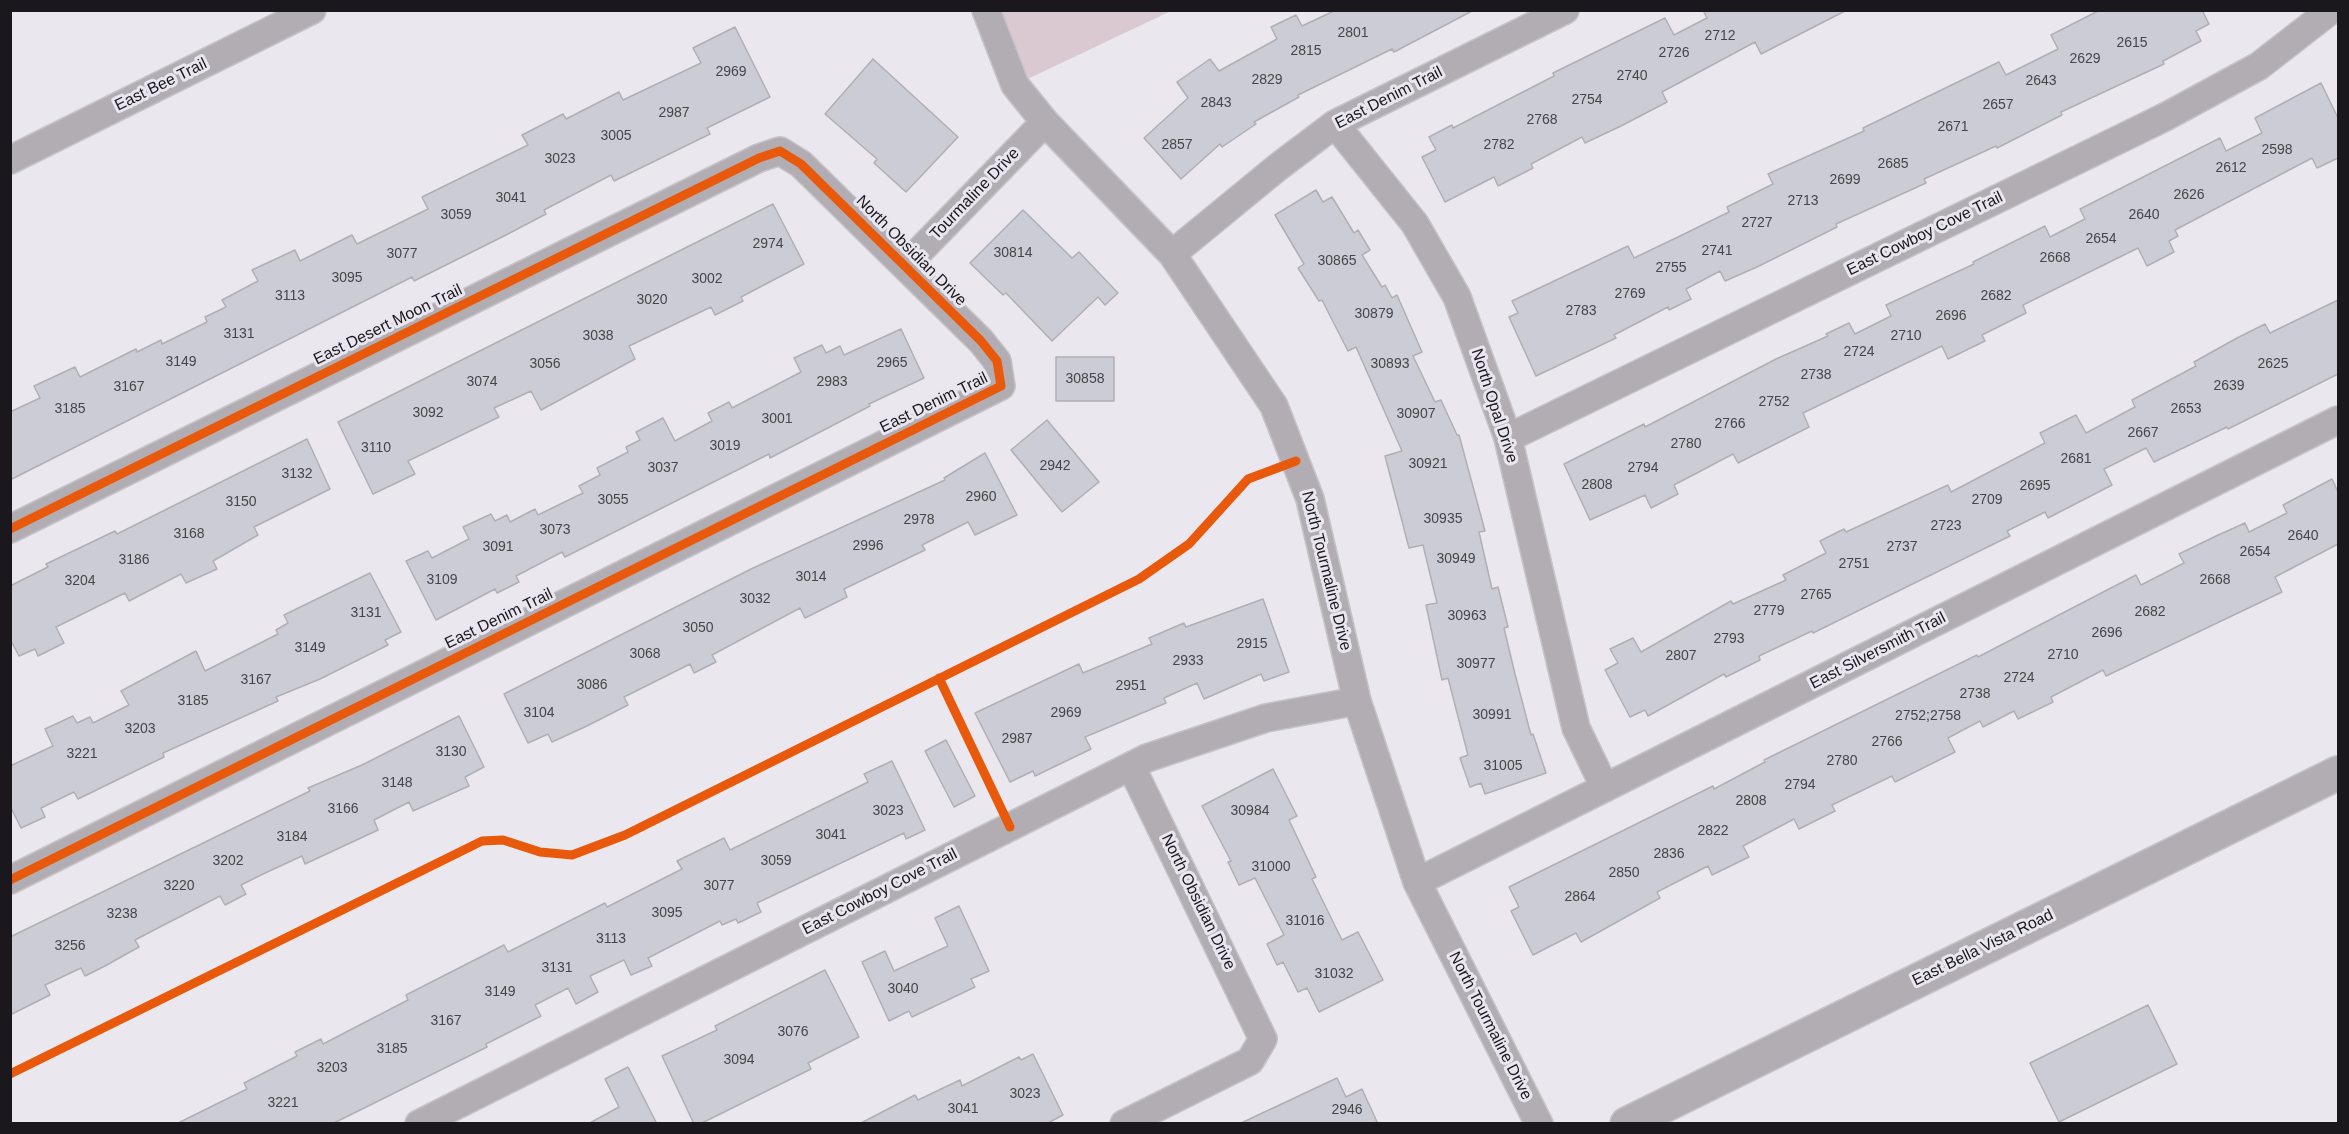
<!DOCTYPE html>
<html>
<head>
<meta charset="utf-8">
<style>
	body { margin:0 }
	#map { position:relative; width:2349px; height:1134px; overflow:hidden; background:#eae8ee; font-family:Arial,sans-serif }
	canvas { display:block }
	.frame { position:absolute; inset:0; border:12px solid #1a181c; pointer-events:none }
</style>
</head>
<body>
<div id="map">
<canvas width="2349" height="1134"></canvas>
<div class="frame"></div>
</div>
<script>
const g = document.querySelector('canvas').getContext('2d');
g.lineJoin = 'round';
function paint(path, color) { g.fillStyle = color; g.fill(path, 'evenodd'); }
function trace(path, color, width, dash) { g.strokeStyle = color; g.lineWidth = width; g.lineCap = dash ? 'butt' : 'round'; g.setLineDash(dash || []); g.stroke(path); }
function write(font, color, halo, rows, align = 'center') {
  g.font = font + ' Arial,sans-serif'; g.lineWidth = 6; g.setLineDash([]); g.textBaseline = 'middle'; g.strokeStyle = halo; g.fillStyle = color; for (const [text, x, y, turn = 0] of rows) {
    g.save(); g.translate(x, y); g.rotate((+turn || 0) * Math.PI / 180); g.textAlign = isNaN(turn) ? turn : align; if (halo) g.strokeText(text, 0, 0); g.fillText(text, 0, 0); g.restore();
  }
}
paint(new Path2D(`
	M986,11h185l-156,74z`), '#dac9d0');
const building = new Path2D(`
	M1336,10h138l-80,42 -2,-3 -94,46 1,2 -45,25 2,2 -34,23 -2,-3 -39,35 -37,-41 44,-40 -11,-16 33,-23 9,12 58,-32 -6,-12 25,-12 6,11z
	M1703,10h144l-86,44 -6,-12 -93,50 5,10 -46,24 -36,17 -3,-6 -51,27 2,4 -35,18 -4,-9 -49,25 -23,-45 14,-7 -7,-13 23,-12 1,3 101,-52 -1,-3 112,-55 9,17 33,-17z
	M2100,10h102l7,14 -13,7 5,10 -38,20 1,3 -103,48 1,3 -65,33 -1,-2 -72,33 2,4 -90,41 1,3 -80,40 -32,14 -5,-10 -34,18 5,10 -22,11 -1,-3 -54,28 2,3 -80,38 -27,-59 9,-4 -6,-12 116,-55 6,12 44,-21 51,-25 -2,-5 46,-23 -5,-10 96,-43 -1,-3 136,-66 7,13 52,-26 -7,-14z
	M735,27l35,70 -63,31 3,6 -96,47 -3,-6 -67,35 2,4 -42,22 -90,45 -2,-4 -402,203v-68l30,-14 -6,-12 41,-19 5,10 56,-28 1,3 24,-12 1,4 45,-22 -2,-5 21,-10 -4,-7 36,-19 -6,-11 43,-20 5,11 52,-26 5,9 71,-35 -6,-12 106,-52 -6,-10 41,-21 3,5 53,-27 4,8 78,-37 -8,-15z
	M873,59l85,78 -52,55 -32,-29 3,-4 -52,-45z
	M2321,83l17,35v40l-21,10 -5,-10 -137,72 3,6 -9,5 5,11 -27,14 -9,-18 -115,57 3,8 -44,22 3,6 -37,18 -6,-13 -139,67 6,14 -71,36 -5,-9 -59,31 4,9 -27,14 -6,-13 -55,25 -26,-56 80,-40 1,3 131,-68 52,-23 -2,-2 23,-11 6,11 36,-18 -5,-11 88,-41 -1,-2 72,-36 5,11 35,-18 -5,-10 140,-71 6,13 36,-18 -7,-15z
	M1316,190l7,12 9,-5 22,36 4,-3 12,20 -8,5 20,32 3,-2 7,13 5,-3 25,57 -9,4 22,46 6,-2 16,35h2l26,96 -6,1 13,57 6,-2 10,40 -4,1 11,46 16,61 2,-1 13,39 -61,21 -4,-11 -11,4 -10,-29 8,-3 -20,-77 -6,2 -16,-75 11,-2 -14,-58 -14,3 -24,-92 17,-5 -46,-104 -8,4 -26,-51 -3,1 -21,-33 6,-4 -29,-49z
	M773,204l31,60 -63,33 2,4 -28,14 -4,-8 -82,39 6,13 -94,51 -10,-19 -37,17 5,9 -91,44 7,13 -42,20 -35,-72z
	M1023,210l49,48 7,-6 39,41 -13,12 -7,-8 -46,44 -46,-48 -3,2 -33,-32z
	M2338,300v74l-110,55 -1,-2 -73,35 -8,-14 -42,21 8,16 -64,33 -3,-6 -38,19 3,5 -197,97 -1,-2 -53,25 1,4 -34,17 -2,-3 -76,42 -3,-6 -15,7 -25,-47 13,-7 -8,-14 23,-11 8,14 90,-51 2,3 53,-24 -3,-5 43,-22 -6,-12 24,-12 2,3 102,-47 3,7 94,-49 -5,-10 36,-18 10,18 49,-26 -3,-7 64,-34 -2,-4 43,-24 28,-14 5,9z
	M901,329l23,49 -55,26 1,2 -100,52 -1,-4 -204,103 -3,-5 -46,24 3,6 -22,11 -2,-4 -59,31 -30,-59 22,-10 4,7 37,-19 -6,-12 28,-13 4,7 12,-6 3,7 25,-13 3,6 45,-22 -4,-7 21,-11 -3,-7 31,-16 -2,-5 14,-7 -4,-8 27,-14 12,23 37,-20 -4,-8 21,-11 3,6 69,-36 -7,-14 28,-13 4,8 14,-7 4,9z
	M1056,357h58v44h-58z
	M1047,420l52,62 -37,30 -51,-62z
	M307,439l23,50 -76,38 4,8 -45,26 4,8 -31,14 -5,-9 -52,27 -4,-8 -69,34 8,16 -26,13 -3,-7 -16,7 -9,-17v-53l38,-19 -2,-3 69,-33 2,3z
	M985,453l32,62 -42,20 -7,-13 -46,23 3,5 -81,39 3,8 -42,21 -5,-10 -88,47 4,7 -22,11 -4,-9 -66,33 4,8 -41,21 -35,16 -4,-8 -20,9 -24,-49 247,-125 194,-89 -1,-2z
	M2332,479l6,13v52l-63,33 7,15 -176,84 -3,-6 -52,27 2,5 -35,17 -4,-8 -31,16 -3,-6 -32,17 7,14 -60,30 -3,-6 -60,29 3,6 -36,18 -5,-10 -51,27 6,11 -37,18 -4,-9 -51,26 3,6 -79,44 -5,-9 -43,22 -22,-44 8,-4 -10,-20 204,-101 1,3 51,-27 -1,-2 213,-105 1,2 158,-82 5,10 43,-22 -5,-9 37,-18 29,-13 4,9 38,-19 -4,-8z
	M370,573l31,59 -16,8 3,5 -68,34 -44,18 2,4 -115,52 1,4 -86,42 -4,-7 -33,16 4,9 -24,11 -11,-22v-40l43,-20 -8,-17 28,-13 4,7 13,-6 3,6 36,-18 -8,-14 75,-40 9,20 73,-37 -2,-4 12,-7 -4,-8z
	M1263,599l26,73 -25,9 -3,-7 -57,25 -7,-16 -33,15 2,5 -81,34 6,12 -56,27 -2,-5 -23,11 -35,-69 104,-49 4,9 69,-29 -3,-6 35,-15 2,4z
	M459,716l25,51 -19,10 4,9 -56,25 -4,-9 -35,18 4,10 -73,34 -3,-8 -39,18 -22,11 5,9 -21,11 -5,-9 -64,33 -21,11 4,7 -34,19 -20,10 -4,-8 -36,17 5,10 -40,20v-78l300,-146 -2,-3 54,-23z
	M946,740l29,56 -21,11 -29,-56z
	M892,761l33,69 -19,9 -2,-6 -147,70 4,9 -23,11 -2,-4 -14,6 -2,-4 -72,37 4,8 -21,9 -7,-15 -34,16 8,16 -22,12 -8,-16 -33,17 6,11 -55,28 1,3 -155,77h-156l71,-35 -3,-6 53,-27 -2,-4 26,-13 2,5 85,-44 -2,-5 98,-50 4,7 97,-49 2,4 75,-38 -5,-8 47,-23 6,12 138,-68 -4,-8z
	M1273,769l24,47 -8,4 27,57 -4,2 30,61 16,-8 25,48 -64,32 -12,-24 -9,4 -15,-30 -6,3 -10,-21 17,-9 -29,-57 -16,7 -11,-23 3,-1 -29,-55z
	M959,906l30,65 -18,8 4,8 -63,30 -3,-6 -20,10 -27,-59 23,-11 9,20 54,-25 -13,-28z
	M825,970l34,67 -51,26 3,6 -111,55h-6l-32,-68 55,-26 -2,-4z
	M2148,1005l29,59 -118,58 -29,-59z
	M1033,1054l30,61 -17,9h-187l56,-29 3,5 42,-20 2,6 57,-29 2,3z
	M628,1067l29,57h-69l31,-17 -14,-28z
	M1337,1078l9,19 16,-8 16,35h-139z`);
paint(building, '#ccccd6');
trace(building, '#b0afb3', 1.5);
const minor = new Path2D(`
	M986,10l29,75 30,37 127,132 102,152 36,93 47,202 60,181 122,242
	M1335,124l80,100 42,73 51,141 68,290 29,60
	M10,160l302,-150
	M1172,254l106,-87 57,-43 230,-114
	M905,266l140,-144
	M1508,438l657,-321 94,-51 72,-56
	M10,529l749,-371 21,-7 21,13 180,177 16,20 4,25 -991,494
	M1417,882l921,-462
	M419,1124l728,-366 119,-40 91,-17
	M1124,1124l126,-63 13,-22 -132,-273`);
const tertiary = new Path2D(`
	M1627,1124l711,-351`);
trace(minor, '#c5c3c7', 30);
trace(tertiary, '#c5c3c7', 36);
trace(minor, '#b2adb2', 27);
trace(tertiary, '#b2adb2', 33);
trace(new Path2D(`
	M10,529l749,-371 21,-7 21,13 180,177 16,20 4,25 -991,494
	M939,678l71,149
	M10,1074l472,-233 21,-1 37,12 32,3 53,-20 514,-256 50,-35 59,-65 48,-18`), '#e8590c', 9);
write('14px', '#46454a', null, [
	["2801",1353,33],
	["2712",1720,36],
	["2615",2132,43],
	["2815",1306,51],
	["2726",1674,53],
	["2629",2085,59],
	["2969",731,72],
	["2740",1632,76],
	["2829",1267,80],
	["2643",2041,81],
	["2754",1587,100],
	["2843",1216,103],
	["2657",1998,105],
	["2987",674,113],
	["2768",1542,120],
	["2671",1953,127],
	["3005",616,136],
	["2857",1177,145],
	["2782",1499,145],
	["2598",2277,150],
	["3023",560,159],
	["2685",1893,164],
	["2612",2231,168],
	["2699",1845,180],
	["2626",2189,195],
	["3041",511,198],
	["2713",1803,201],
	["3059",456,215],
	["2640",2144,215],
	["2727",1757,223],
	["2654",2101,239],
	["2974",768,244],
	["2741",1717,251],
	["30814",1013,253],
	["3077",402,254],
	["2668",2055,258],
	["30865",1337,261],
	["2755",1671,268],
	["3095",347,278],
	["3002",707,279],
	["2769",1630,294],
	["3113",290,296],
	["2682",1996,296],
	["3020",652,300],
	["2783",1581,311],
	["30879",1374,314],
	["2696",1951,316],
	["3131",239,334],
	["3038",598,336],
	["2710",1906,336],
	["2724",1859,352],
	["3149",181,362],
	["2965",892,363],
	["3056",545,364],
	["30893",1390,364],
	["2625",2273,364],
	["2738",1816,375],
	["30858",1085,379],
	["3074",482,382],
	["2983",832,382],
	["2639",2229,386],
	["3167",129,387],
	["2752",1774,402],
	["3185",70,409],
	["2653",2186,409],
	["3092",428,413],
	["30907",1416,414],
	["3001",777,419],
	["2766",1730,424],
	["2667",2143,433],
	["2780",1686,444],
	["3019",725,446],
	["3110",376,448],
	["2681",2076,459],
	["30921",1428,464],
	["2942",1055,466],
	["3037",663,468],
	["2794",1643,468],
	["3132",297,474],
	["2808",1597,485],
	["2695",2035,486],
	["2960",981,497],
	["3055",613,500],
	["2709",1987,500],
	["3150",241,502],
	["30935",1443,519],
	["2978",919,520],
	["2723",1946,526],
	["3073",555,530],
	["3168",189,534],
	["2640",2303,536],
	["2996",868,546],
	["3091",498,547],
	["2737",1902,547],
	["2654",2255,552],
	["30949",1456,559],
	["3186",134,560],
	["2751",1854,564],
	["3014",811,577],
	["3109",442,580],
	["2668",2215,580],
	["3204",80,581],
	["2765",1816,595],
	["3032",755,599],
	["2779",1769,611],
	["2682",2150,612],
	["3131",366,613],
	["30963",1467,616],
	["3050",698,628],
	["2696",2107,633],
	["2793",1729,639],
	["2915",1252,644],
	["3149",310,648],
	["3068",645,654],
	["2710",2063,655],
	["2807",1681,656],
	["2933",1188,661],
	["30977",1476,664],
	["2724",2019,678],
	["3167",256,680],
	["3086",592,685],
	["2951",1131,686],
	["2738",1975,694],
	["3185",193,701],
	["3104",539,713],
	["2969",1066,713],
	["30991",1492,715],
	["2752;2758",1928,716],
	["3203",140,729],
	["2987",1017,739],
	["2766",1887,742],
	["3130",451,752],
	["3221",82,754],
	["2780",1842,761],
	["31005",1503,766],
	["3148",397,783],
	["2794",1800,785],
	["2808",1751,801],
	["3166",343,809],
	["3023",888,811],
	["30984",1250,811],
	["2822",1713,831],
	["3041",831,835],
	["3184",292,837],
	["2836",1669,854],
	["3202",228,861],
	["3059",776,861],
	["31000",1271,867],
	["2850",1624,873],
	["3220",179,886],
	["3077",719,886],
	["2864",1580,897],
	["3095",667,913],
	["3238",122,914],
	["31016",1305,921],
	["3113",611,939],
	["3256",70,946],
	["3131",557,968],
	["31032",1334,974],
	["3040",903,989],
	["3149",500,992],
	["3167",446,1021],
	["3076",793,1032],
	["3185",392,1049],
	["3094",739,1060],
	["3203",332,1068],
	["3023",1025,1094],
	["3221",283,1103],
	["3041",963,1109],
	["2946",1347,1110]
]);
write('16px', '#1a181c', '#e9e6f0', [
	["East Bee Trail",161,85,-26],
	["East Denim Trail",1389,98,-27],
	["Tourmaline Drive",975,194,-46],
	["East Cowboy Cove Trail",1925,234,-26],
	["North Obsidian Drive",911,251,45],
	["East Desert Moon Trail",388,325,-26],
	["East Denim Trail",934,403,-26],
	["North Opal Drive",1494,406,72],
	["North Tourmaline Drive",1326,571,76],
	["East Denim Trail",499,619,-26],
	["East Silversmith Trail",1878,651,-27],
	["East Cowboy Cove Trail",880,892,-27],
	["North Obsidian Drive",1198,902,64],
	["East Bella Vista Road",1983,948,-26],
	["North Tourmaline Drive",1490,1026,63]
]);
</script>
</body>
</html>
